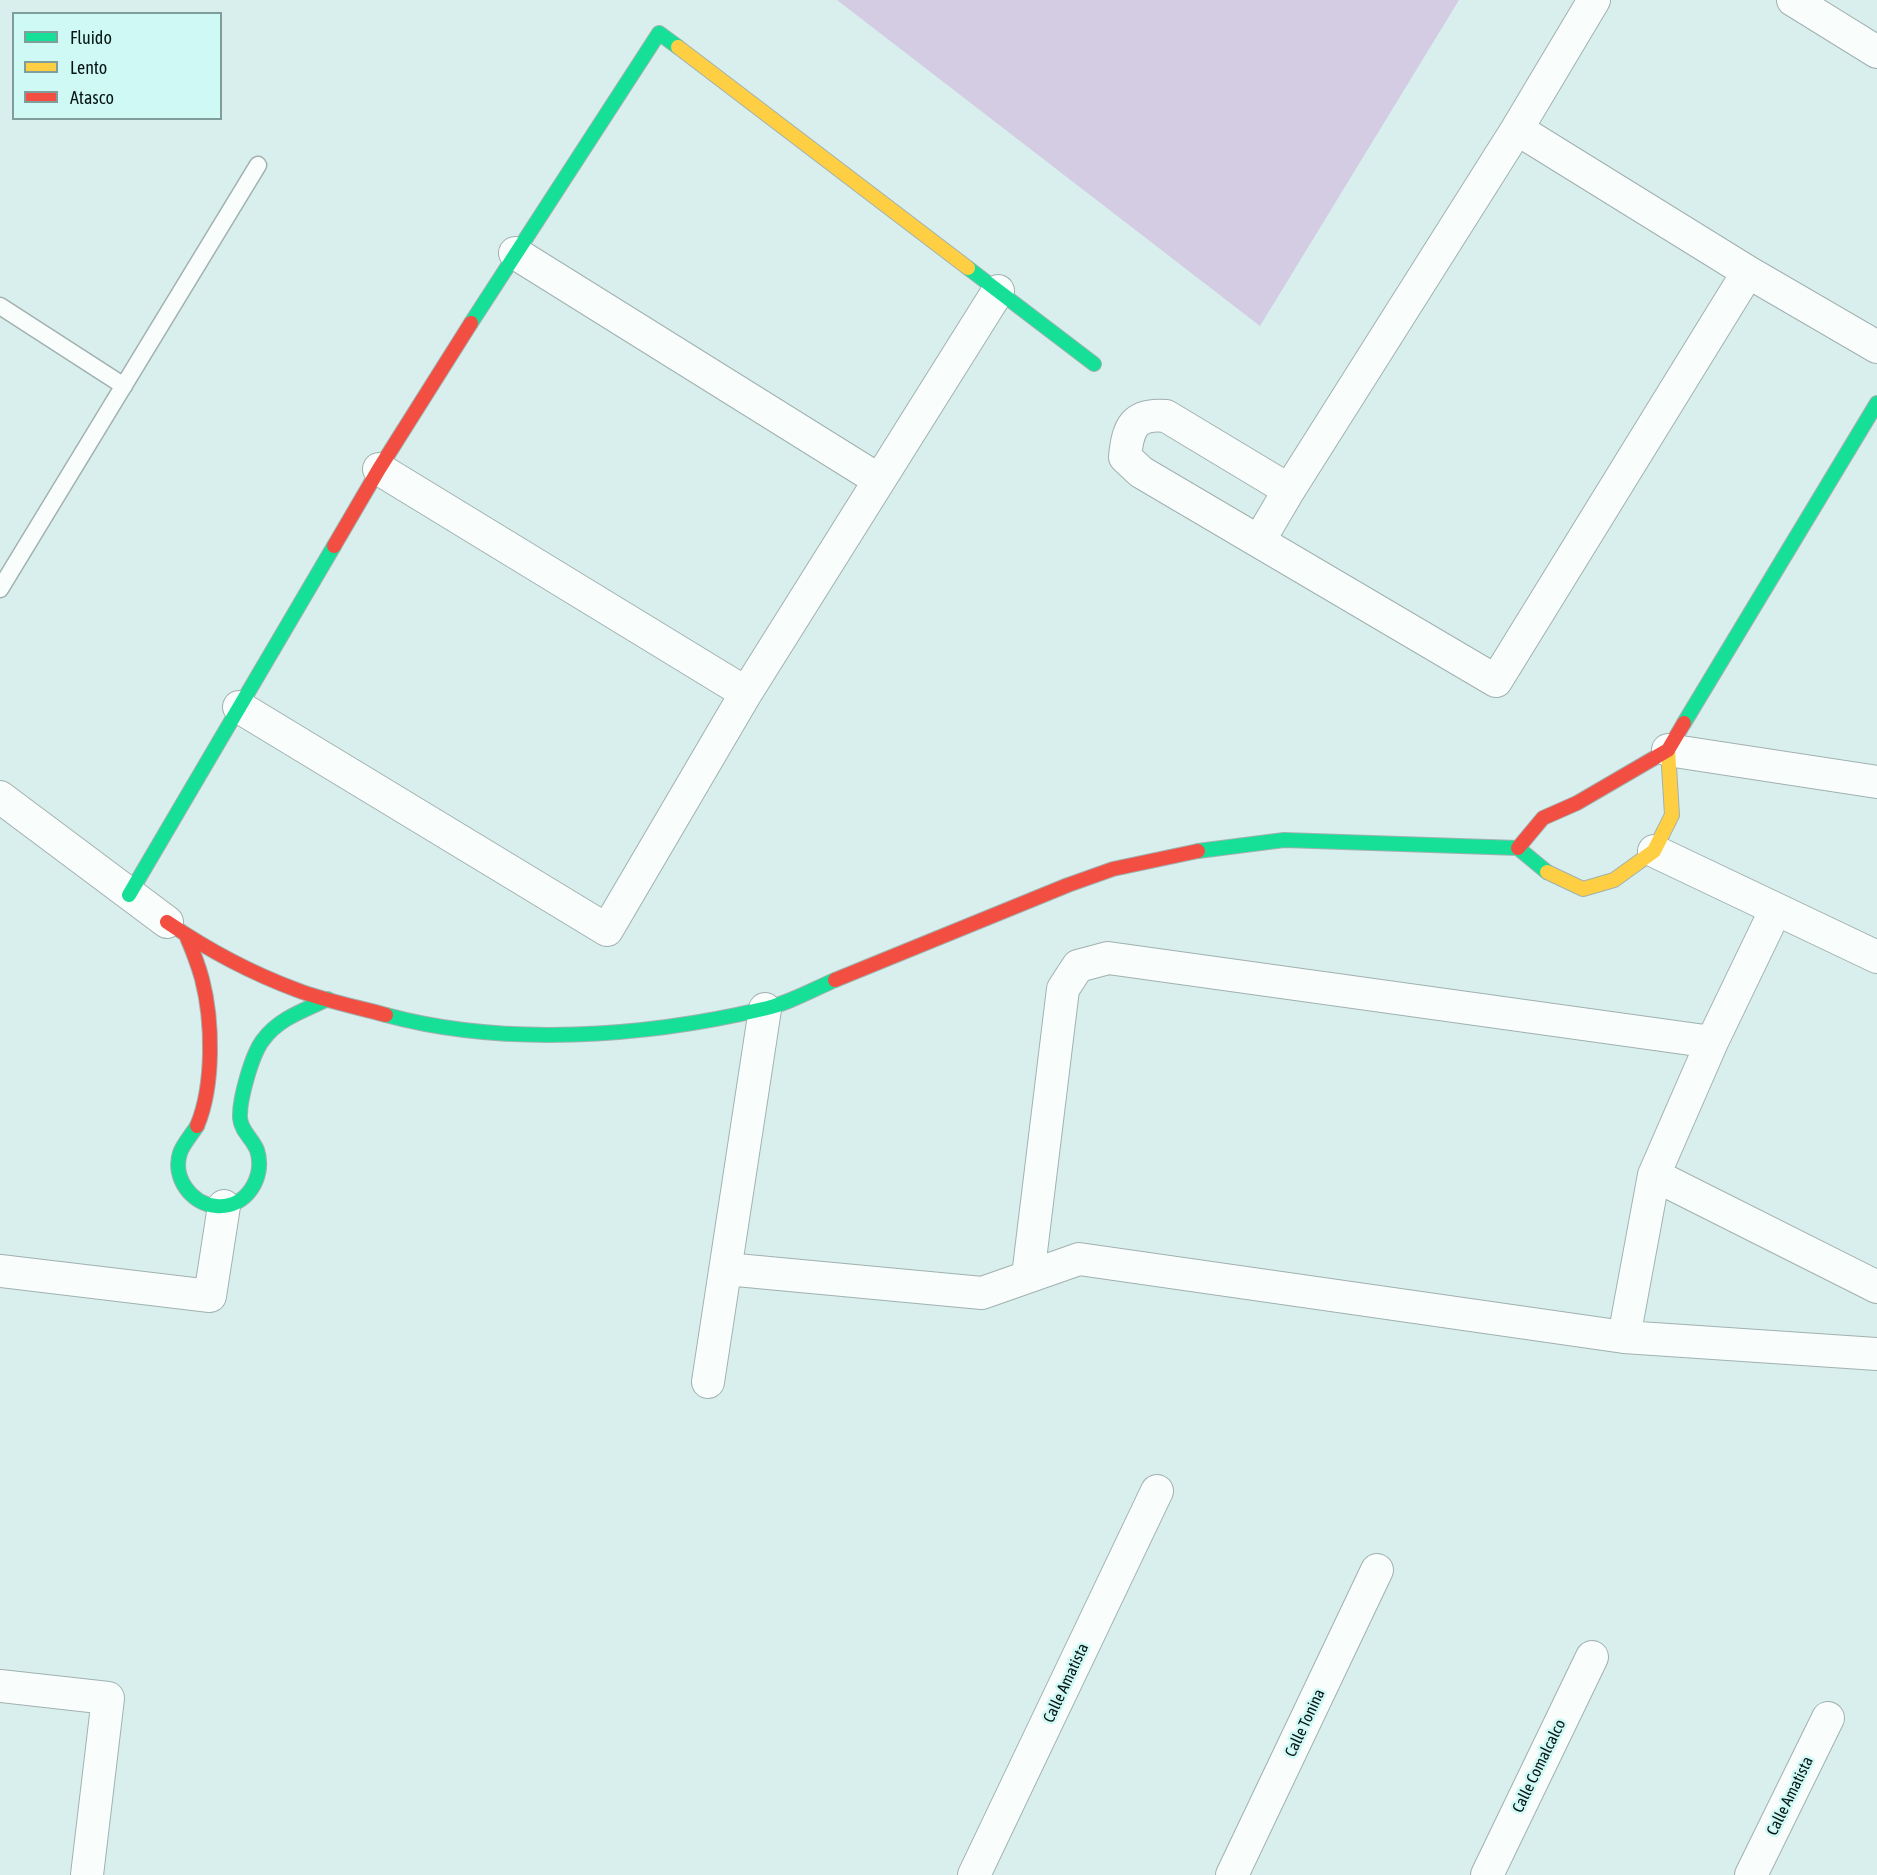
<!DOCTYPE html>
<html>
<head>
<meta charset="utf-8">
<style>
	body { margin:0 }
	#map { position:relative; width:1877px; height:1875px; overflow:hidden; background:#d9efed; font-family:"Asap Condensed",sans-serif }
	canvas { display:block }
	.legend { position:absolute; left:12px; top:12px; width:210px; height:108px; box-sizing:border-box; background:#cff9f5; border:2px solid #7f9e9b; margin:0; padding:8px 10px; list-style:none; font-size:18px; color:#071615 }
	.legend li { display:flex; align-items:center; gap:12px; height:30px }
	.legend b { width:30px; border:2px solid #7f9e9b }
</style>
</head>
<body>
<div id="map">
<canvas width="1877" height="1875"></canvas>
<ul class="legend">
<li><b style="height:8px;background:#16e098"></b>Fluido</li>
<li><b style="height:8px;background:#ffcf43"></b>Lento</li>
<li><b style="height:8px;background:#f24e42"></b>Atasco</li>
</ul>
</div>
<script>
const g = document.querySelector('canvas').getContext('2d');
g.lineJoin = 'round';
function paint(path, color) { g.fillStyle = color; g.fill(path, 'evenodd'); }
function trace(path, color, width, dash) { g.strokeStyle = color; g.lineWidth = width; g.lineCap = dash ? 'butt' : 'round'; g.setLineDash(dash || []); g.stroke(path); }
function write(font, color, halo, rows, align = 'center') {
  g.font = font + ' "Asap Condensed",sans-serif'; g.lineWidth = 5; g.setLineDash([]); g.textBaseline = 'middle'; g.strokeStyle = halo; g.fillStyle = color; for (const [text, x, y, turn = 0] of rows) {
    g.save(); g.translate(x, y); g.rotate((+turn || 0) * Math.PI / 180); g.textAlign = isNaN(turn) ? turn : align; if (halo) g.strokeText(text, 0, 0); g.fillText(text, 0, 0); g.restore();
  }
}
paint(new Path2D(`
	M837,0h622l-199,326z`), '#d3cce3');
const lane = new Path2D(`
	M0,306l124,80
	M0,589l258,-424`);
const street = new Path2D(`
	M1793,0l84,52
	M1517,129l231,143 129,75
	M515,253l364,227
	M379,469l367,224
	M1289,490l-123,-74c-32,-3 -38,11 -41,41l16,15 355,209 252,-409
	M1259,541l30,-51 228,-361 77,-129
	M239,707l368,223 139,-237 252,-402
	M1668,750l209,32
	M0,797l167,125
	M1654,851l223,106
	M1654,1175l223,112
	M726,1269l256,24 97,-34 545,78 253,17
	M0,1271l210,25 14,-90
	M1028,1276l35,-287 15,-23 30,-8 604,84
	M1624,1337l30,-162 58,-133 64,-133
	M708,1382l57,-373
	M0,1686l108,12 -21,177
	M974,1875l183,-384
	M1232,1875l145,-305
	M1487,1875l105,-218
	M1751,1875l77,-157`);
const fast = new Path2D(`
	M968,268l126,96
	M471,323l188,-290 19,14
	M1684,723l193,-320
	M1198,851l86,-11 234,8 29,24
	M129,895l205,-349
	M386,1015c118,32 259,22 377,-6 24,-5 49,-19 72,-29
	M197,1126c-5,8 -14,18 -17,27 -8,24 11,51 36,53 30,3 50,-29 41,-56 -5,-12 -16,-19 -17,-32 -1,-18 12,-64 23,-78 16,-22 42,-30 65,-41`);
const slow = new Path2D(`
	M678,47l290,221
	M1547,872l36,17 31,-9 40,-29 18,-36 -4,-65`);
const jam = new Path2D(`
	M334,546l45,-77 92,-146
	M1518,848l25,-30 34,-15 91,-53 16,-27
	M167,922c41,28 84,51 130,68 29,11 60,17 89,25
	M186,935c6,14 12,29 16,44 11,42 12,107 -5,147
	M835,980l233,-95 45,-16 85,-18`);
trace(lane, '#a0b1b0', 19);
trace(street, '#a0b1b0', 34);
trace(fast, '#a0b1b0', 16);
trace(slow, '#a0b1b0', 16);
trace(jam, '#a0b1b0', 16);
trace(lane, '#f9fdfc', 16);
trace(street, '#f9fdfc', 32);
trace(fast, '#16e098', 14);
trace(slow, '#ffcf43', 14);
trace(jam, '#f24e42', 14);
write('16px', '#071615', '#cff9f5', [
	["Calle Amatista",1066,1683,-65],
	["Calle Tonina",1305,1723,-65],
	["Calle Comalcalco",1539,1766,-64],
	["Calle Amatista",1790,1796,-64]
]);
</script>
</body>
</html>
